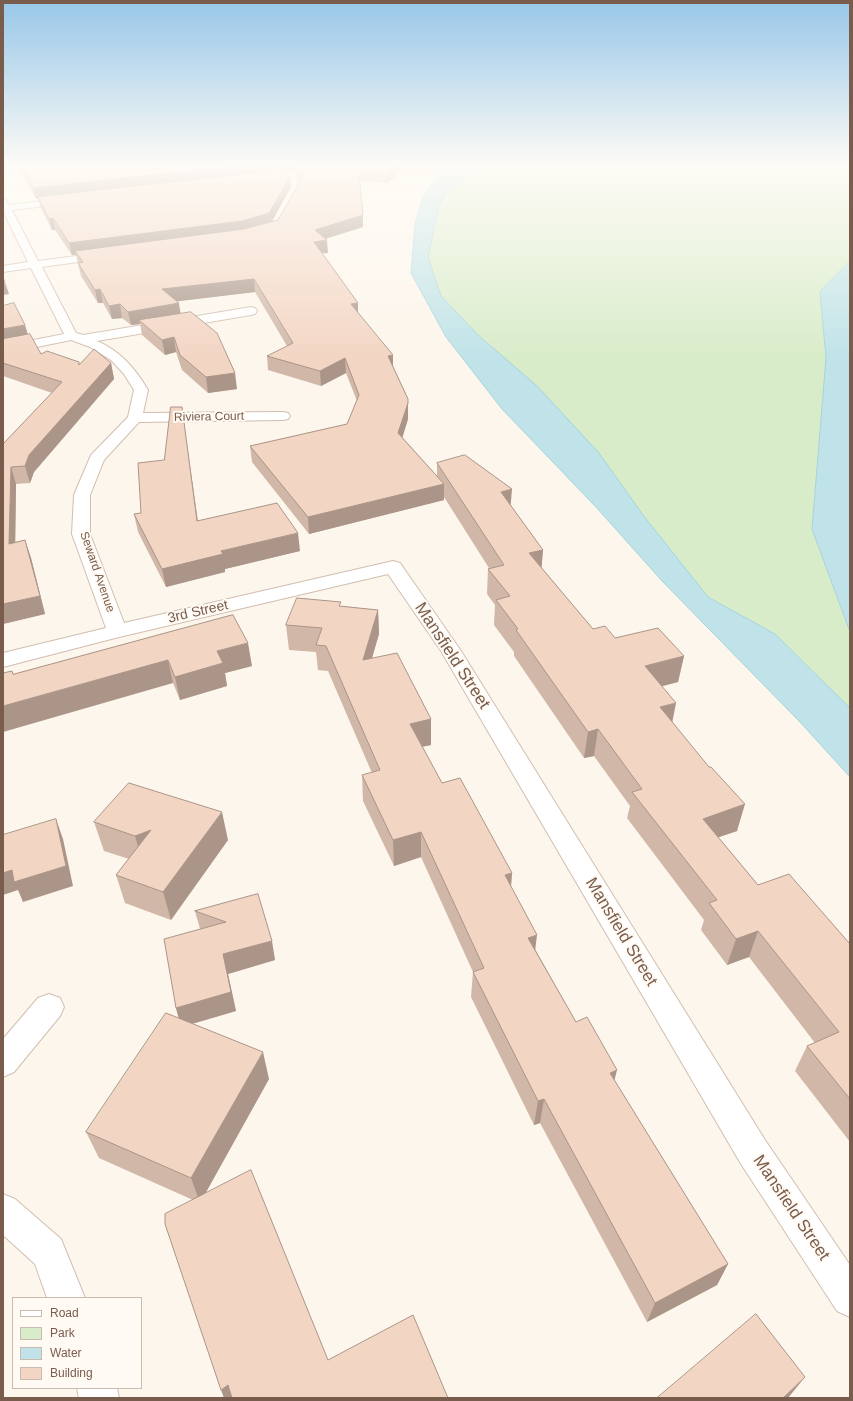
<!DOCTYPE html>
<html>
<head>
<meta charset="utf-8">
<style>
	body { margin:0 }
	#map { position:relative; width:853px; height:1401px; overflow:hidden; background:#fdf6ec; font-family:Helvetica,sans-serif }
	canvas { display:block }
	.frame { position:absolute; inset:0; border:4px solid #7a5c4d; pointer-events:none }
	.legend { position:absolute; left:12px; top:1297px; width:130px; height:92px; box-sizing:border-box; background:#fffaf3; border:1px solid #cabbb1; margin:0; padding:5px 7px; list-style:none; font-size:12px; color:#7a5c4d }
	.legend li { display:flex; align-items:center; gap:8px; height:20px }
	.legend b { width:20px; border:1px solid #cabbb1 }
</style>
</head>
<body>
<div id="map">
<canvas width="853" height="1401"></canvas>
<div class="frame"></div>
<ul class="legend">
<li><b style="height:5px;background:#fff"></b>Road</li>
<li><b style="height:11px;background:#d8ecc9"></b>Park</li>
<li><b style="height:11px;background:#bfe3e8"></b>Water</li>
<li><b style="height:11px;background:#f3d5c3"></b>Building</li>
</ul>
</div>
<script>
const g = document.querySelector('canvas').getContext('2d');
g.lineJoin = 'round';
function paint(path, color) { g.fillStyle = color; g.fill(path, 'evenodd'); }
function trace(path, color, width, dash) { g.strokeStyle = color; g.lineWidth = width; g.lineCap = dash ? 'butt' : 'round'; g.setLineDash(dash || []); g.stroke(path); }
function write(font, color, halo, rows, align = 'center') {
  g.font = font + ' Helvetica,sans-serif'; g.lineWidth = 4; g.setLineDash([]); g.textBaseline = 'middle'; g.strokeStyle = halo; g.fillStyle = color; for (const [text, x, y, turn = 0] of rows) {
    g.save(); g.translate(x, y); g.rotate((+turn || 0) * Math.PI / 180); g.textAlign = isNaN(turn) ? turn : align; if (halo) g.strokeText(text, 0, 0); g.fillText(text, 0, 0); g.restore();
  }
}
paint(new Path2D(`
	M510,165h340v96l-30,31 6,66 -14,171 38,103v76l-75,-74 -67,-37 -65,-82 -44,-62 -121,-118 -37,-39 -13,-39 10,-47 7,-16 23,-18z`), '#d8ecc9');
const water = new Path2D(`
	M467,165h43l-42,11 -23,18 -7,16 -10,47 13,39 37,39 59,51 62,67 44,62 65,82 67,37 75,74v69l-51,-56 -136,-139 -67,-75 -94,-98 -56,-72 -35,-64 4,-49 8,-28 14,-18z
	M850,261v371l-38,-103 14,-171 -6,-66z`);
paint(water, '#bfe3e8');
trace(water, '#a5d3da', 1);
const minor = new Path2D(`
	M354,165h28l-4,3 -119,14 -4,-3 4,-3z
	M69,198l5,3 -2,2 -60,7 26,51 69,-9 5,3 -5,3 -65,9 34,66 7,2 168,-28 4,1 2,3 -2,3 -4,1 -154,26c23,10 38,27 51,49l-5,23 140,-1 5,1 2,3 -2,3 -5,1 -144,2 -35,38 -14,35v39l34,89 269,-62 7,2 61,88 304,489 85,125v52l-13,-6 -96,-147 -300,-513 -53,-77 -269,63 -116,30v-14l103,-25 -34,-94 2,-39 17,-40 37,-38 6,-27 -10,-16 -13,-14 -21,-13 -19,-7 -68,14v-8l61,-12 -33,-66 -28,4v-6l25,-4 -25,-51v-12l3,1 3,5z
	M49,994l11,4 4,9 -4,9 -46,56 -11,5v-38l35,-41z
	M3,1194l12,5 46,40 24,59h-38l-12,-34 -32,-29z
	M77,1388h40l2,10h-40z`);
trace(minor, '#d1beb0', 2);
paint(minor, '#fff');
paint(new Path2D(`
	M15,165h393l-21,18 -27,-2 3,46 -38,12 3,14h-6l36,59 35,55 15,32v20l-6,18 35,39v-13l73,42 33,45 -2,17 52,62 22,9 69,18 -6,26 -16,4 10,37 65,108 -19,6 40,48 92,59v198l-55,-71 12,-25 8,-3 -66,-86 -22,8 -26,-35 3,-10 -77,-102 3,-12 -36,-50 -10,2 -70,-102v-4l-20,-27 1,-20 -8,-11 1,-25 1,-1 -45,-71v3l-135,34 -57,-72 -2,-16 97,-22 10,-23 -11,-28 -25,13 -53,-16 -1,-14 20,-10 -32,-54 -78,9 4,13 56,75 -29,4 -26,-23 -6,-18 -11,3 -23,-20 -2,-11 -9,1 -9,-7 -10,1 -9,-16h-5l-17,-27 -5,-21h-4l-17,-25h-3l-11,-22 -3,-9h-2l-7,-13zM295,170l1,8 3,4 -21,38 -6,1 19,-34 -8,-16z
	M3,306l22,19 3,10 13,19 38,8v2l32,-1 3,16 -80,93 -4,11 -14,1 -1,58 10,-2 6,18 14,56 -42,10v-180l49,-51 -49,-17z
	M184,423l14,98 102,30 -75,18v3l-59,15 -28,-55 -4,-18 7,-1 23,-53z
	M341,606l37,4 1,24 -7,24 59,61v26l-9,2 20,36 70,90 -1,13 24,63 41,73 38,58 114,184 -11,21 -70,37 -107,-199 -6,2 -63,-128 2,-25 -52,-115 -27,9 -31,-65 -1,-26 10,-2 -44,-102 -10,-1 -2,-18 -27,-2 -3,-25z
	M233,615l19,51 -27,7 2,13 -47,14 -7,-17 -159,-9z
	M94,822l134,18 -57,80 -46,-17 -9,-28 13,-16 -25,-8z
	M258,894l17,66 -47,14 8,37 -44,13 77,55 -64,115 123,166 120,38h-224l-31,-198 -94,-42 -13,-26 93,-113 -3,-11 24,-79 -5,-18z`), '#d1b7a8');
paint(new Path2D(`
	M243,165h94l-42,3v2l-256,29 -1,-2v2h-2l-3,-11z
	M395,165h13l-21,18 -1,-10z
	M290,177l1,10 -21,38 -26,8 -169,18 1,4h-4l-3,-12z
	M363,215v12l-48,15 12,-2 1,13 -13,1 -1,-12 1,-12z
	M53,218l2,12h-3l-3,-11z
	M254,279l1,13 -91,11 -2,-14z
	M3,282h2l4,12 -6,1z
	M100,289l3,14h-5l-3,-13z
	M179,303l2,14 -42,3 1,4 -9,1 -3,-13z
	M358,303v14l-7,-13z
	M120,304l2,14 -10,1 -3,-13z
	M25,325l4,14 -26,5v-15z
	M174,337l2,15 -11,3 -3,-15z
	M393,355v15l-5,-14z
	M345,358l1,15 -25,13 -1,-15z
	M111,363l3,16 -80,93 -4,11 -5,-17 4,-11z
	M235,373l2,16 -29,4 -2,-16z
	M408,403v16l-9,30 -1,-16z
	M182,407l2,16 16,116 -3,-18z
	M11,467l5,17 -1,78 -6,-18z
	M444,484v16l-135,34 -1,-17z
	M512,489l-2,24 -9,-21z
	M298,533l2,18 -75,18v3l-59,15 -4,-18 59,-18z
	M25,540l6,18 14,56 -42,10v-20z
	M543,550l-2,25 -12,-22z
	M378,610l1,24 -15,51 -1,-25z
	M248,643l4,23 -27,7 2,13 -47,14 -5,-23 42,-26z
	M684,656l-6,26 -38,10 5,-26z
	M168,660l5,23 -170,49v-26z
	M676,703l-5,26 -11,-22z
	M431,719v26l-21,4v-25z
	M598,729l-4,27 -10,2 4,-26z
	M745,804l-8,27 -41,14 7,-26z
	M222,812l6,28 -57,80 -8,-28z
	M56,819l7,20 10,47 -50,16 -5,-12 -15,5v-22z
	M151,830l-8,34 -8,-28z
	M421,832v25l-27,9 -1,-26z
	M512,873l-2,25 -5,-23z
	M758,931l-9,26 -22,8 9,-26z
	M537,935l-3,25 -6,-22z
	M272,941l3,19 -47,14 8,37 -55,16 -5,-19 47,-54z
	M263,1052l6,27 -69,124 -9,-25z
	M617,1070l-6,24 -1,-21z
	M544,1099l-4,24 -6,2 4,-24z
	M728,1264l-11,21 -70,37 8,-19z
	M805,1377l-17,21h-5z
	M228,1385l6,13h-10l-3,-8z`), '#aa9588');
const building = new Path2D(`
	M20,165h223l-210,23 -6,-13z
	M317,165h78l-9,8 -27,-3 4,45 -48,15 12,10 -13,2 44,61 -7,1 42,51 -5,1 20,43v4l-10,30 46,51 -136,33 -58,-71 97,-22 12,-29 -14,-37 -25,13 -53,-15 26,-13 -39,-64 -92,10 17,14 -51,9 -8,-8 -11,2 -9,-17 -5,1 -17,-27 5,-1 -8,-11 169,-22 34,-9 25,-44 -8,-8z
	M282,170l8,7 -21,36 -27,8 -173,22 -16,-25 -4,1 -11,-22z
	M3,277l2,5h-2z
	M14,303l11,22 -22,4v-23z
	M191,312l26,21 18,40 -29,4 -26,-22 -6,-18 -12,3 -23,-20z
	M30,334l11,20 6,-3 32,11v3l15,-16 17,14 -82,92 -4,11 -14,1 -2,77 16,-4 15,56 -37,8v-160l59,-62 -59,-19v-24z
	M171,407h11l15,114 80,-18 21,30 -77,18 2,3 -61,15 -28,-55 7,-1 -3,-50 26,-3z
	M465,455l47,34 -11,3 42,58 -14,3 64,76 12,-3 10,12 43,-10 26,28 -39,10 31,37 -16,4 49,60h2l34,37 -42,15 55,66 31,-11 61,70v155l-43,-53 32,-14 -81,-101 -22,8 -27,-36 8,-3 -85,-108 10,-3 -44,-60 -10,3 -72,-102 2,-1 -22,-29 14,-4 -22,-27 16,-4 -67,-102z
	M297,598l44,4 -2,4 39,4 -15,50 34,-7 34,66 -21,5 32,59 18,-5 52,95 -7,2 32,60 -9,3 48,84 11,-5 30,53 -7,3 118,191 -73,39 -111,-204 -6,2 -65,-129 11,-4 -63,-136 -28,8 -31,-65 18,-5 -54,-124 -10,-1 6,-17 -36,-3z
	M233,615l15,28 -31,8 6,12 -48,14 -7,-17 -165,46v-33l9,-2 1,3z
	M129,783l93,29 -59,80 -47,-17 35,-45 -16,6 -41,-14z
	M56,819l10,47 -52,16 -2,-12 -9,3v-38z
	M258,894l14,47 -49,13 8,38 -55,16 -12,-69 62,-17 -31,-11z
	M166,1013l97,39 -72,126 -105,-46z
	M251,1170l77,190 85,-45 35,83h-216l-4,-13 -7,5 -56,-166v-10z
	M756,1314l49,63 -22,21h-126z`);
paint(building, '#f3d5c3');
trace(building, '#aa9588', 1);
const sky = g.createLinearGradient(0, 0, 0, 361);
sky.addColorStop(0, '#97c7e8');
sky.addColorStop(0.46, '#fefbf6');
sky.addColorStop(1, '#fefbf600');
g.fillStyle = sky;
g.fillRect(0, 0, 853, 361);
write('12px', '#7a5c4d', '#fffaf3', [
	["Riviera Court",209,417,-1],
	["Seward Avenue",97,572,71]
]);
write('14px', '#7a5c4d', '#fffaf3', [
	["3rd Street",198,612,-13]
]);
write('17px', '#7a5c4d', '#fffaf3', [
	["Mansfield Street",452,656,57],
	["Mansfield Street",621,932,59],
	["Mansfield Street",791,1208,56]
]);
</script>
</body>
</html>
